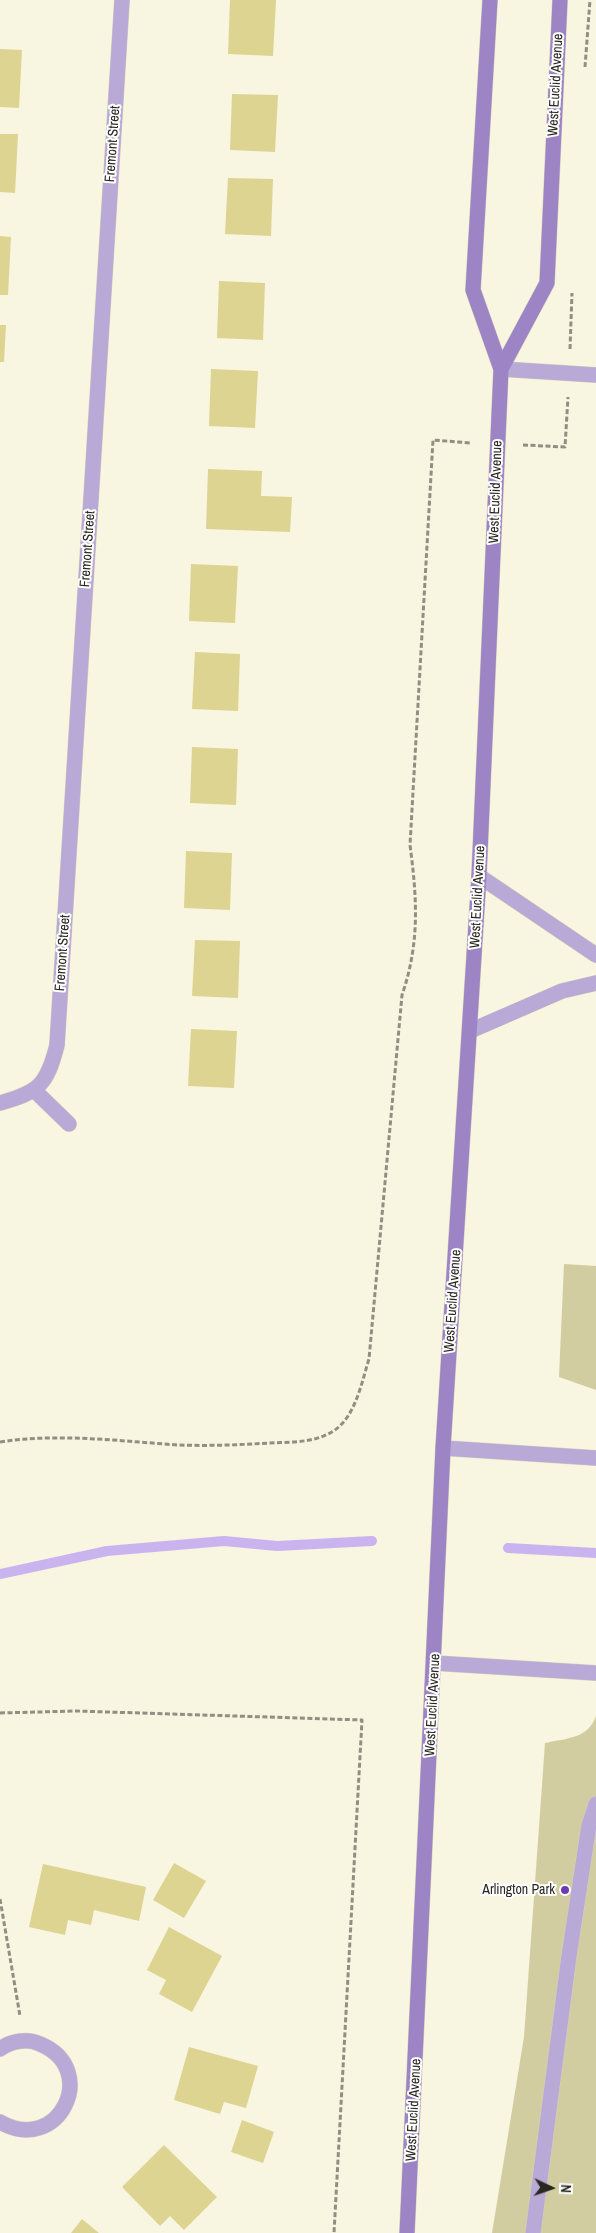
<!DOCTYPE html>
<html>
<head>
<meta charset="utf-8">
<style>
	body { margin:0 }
	#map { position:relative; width:596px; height:2233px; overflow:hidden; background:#f8f5e1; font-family:"Archivo Narrow",sans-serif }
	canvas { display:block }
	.north { position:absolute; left:526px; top:2163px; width:50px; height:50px; -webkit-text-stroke:4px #fff; paint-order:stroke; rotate:93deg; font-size:14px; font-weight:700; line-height:20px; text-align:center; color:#282720 }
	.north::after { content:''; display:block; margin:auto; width:18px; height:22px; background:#282720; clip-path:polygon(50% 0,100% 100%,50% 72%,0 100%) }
</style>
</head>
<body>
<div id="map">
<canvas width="596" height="2233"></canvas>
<div class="north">N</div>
</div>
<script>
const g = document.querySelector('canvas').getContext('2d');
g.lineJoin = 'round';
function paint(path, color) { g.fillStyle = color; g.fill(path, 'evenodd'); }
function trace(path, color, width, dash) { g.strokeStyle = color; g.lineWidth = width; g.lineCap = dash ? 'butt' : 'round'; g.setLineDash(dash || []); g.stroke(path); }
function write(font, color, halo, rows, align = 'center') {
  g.font = font + ' "Archivo Narrow",sans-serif'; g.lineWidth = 4; g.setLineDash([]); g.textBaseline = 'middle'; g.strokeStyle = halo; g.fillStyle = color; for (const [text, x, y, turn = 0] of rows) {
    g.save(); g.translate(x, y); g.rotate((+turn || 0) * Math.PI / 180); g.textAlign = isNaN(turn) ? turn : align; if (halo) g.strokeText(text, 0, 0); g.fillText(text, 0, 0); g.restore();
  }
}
paint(new Path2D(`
	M564,1264l32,2v124l-37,-13z
	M596,1716v517h-104l32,-196 21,-294c22,-5 43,-4 51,-27z`), '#d2cca1');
trace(new Path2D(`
	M508,1548l88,5
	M0,1574l107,-23 117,-10 53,5 95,-5`), '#c9b4f0', 10);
paint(new Path2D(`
	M230,0h46l-3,56 -45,-2z
	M0,49l22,1 -3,58 -19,-1z
	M232,94l46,1 -3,57 -45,-2z
	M0,134h18l-3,59 -15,-1z
	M228,178l45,1 -2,57 -46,-2z
	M0,236l11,1 -3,58h-8z
	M219,281l46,2 -2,57 -46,-2z
	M0,325h6l-2,37h-4z
	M211,369l47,2 -3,57 -46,-2z
	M208,469l54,2 -1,25 31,1 -2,35 -84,-3z
	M191,564l47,2 -3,57 -46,-2z
	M195,652l45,2 -2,57 -46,-2z
	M192,747l46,2 -2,56 -46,-2z
	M186,851l46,2 -2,57 -46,-2z
	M195,940l45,1 -2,57 -46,-2z
	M191,1029l46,2 -3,57 -46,-2z
	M174,1863l32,18 -22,37 -31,-18z
	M43,1864l103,23 -7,34 -45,-11 -3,15 -23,-5 -3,15 -36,-8z
	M169,1927l53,29 -30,56 -33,-18 7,-14 -19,-10z
	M189,2047l69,19 -12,42 -22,-6 -4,12 -46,-14z
	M242,2120l32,12 -11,31 -32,-11z
	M164,2145l53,52 -33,33 -14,-14 -10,10 -38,-39z
	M82,2219l17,14h-28z`), '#ddd492');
const lane = new Path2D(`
	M479,876l117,79
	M470,1031l92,-40 34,-8
	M35,1091l34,33
	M443,1448l153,10
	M434,1663l162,10
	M533,2233l36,-277 20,-131 7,-21`);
const street = new Path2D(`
	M501,369l95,6
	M0,1103c39,-11 47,-18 57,-58l65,-1045
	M0,2049c11,-8 27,-11 40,-5 61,25 19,112 -40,78`);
const secondary = new Path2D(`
	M501,369l46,-86 13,-283
	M407,2233l36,-785 36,-572 22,-507 -28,-79 17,-290`);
trace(lane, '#d3d0be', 16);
trace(street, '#d3d0be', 16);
trace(secondary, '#d3d0be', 16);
trace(new Path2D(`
	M585,67l5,-67
	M570,349l2,-56
	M523,445l42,2 3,-50
	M0,1442c59,-9 119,-1 178,3 30,1 61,0 91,-2 23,-1 47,0 66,-13 21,-15 27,-49 34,-71l33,-364c18,-52 15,-97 8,-150l23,-405 38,3
	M0,1713l76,-2 286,9 -28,513
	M0,1899l20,117`), '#918f82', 3, [5, 2.5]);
trace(lane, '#b9a9d6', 15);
trace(street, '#b9a9d6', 15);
trace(secondary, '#9c84c5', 15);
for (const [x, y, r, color] of [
	[565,1890,5,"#703bb1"]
]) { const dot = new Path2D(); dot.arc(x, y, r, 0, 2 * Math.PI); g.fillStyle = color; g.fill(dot); trace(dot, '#fff', 2); }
write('14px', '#282720', '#fff', [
	["West Euclid Avenue",556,85,-87],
	["Fremont Street",113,144,-86],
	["West Euclid Avenue",496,492,-88],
	["Fremont Street",88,549,-86],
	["West Euclid Avenue",478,897,-87],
	["Fremont Street",63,953,-86],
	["West Euclid Avenue",453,1301,-86],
	["West Euclid Avenue",433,1705,-87],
	["West Euclid Avenue",414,2110,-87]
]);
write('14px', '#282720', '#fff', [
	["Arlington Park",555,1890]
], 'right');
</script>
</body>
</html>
